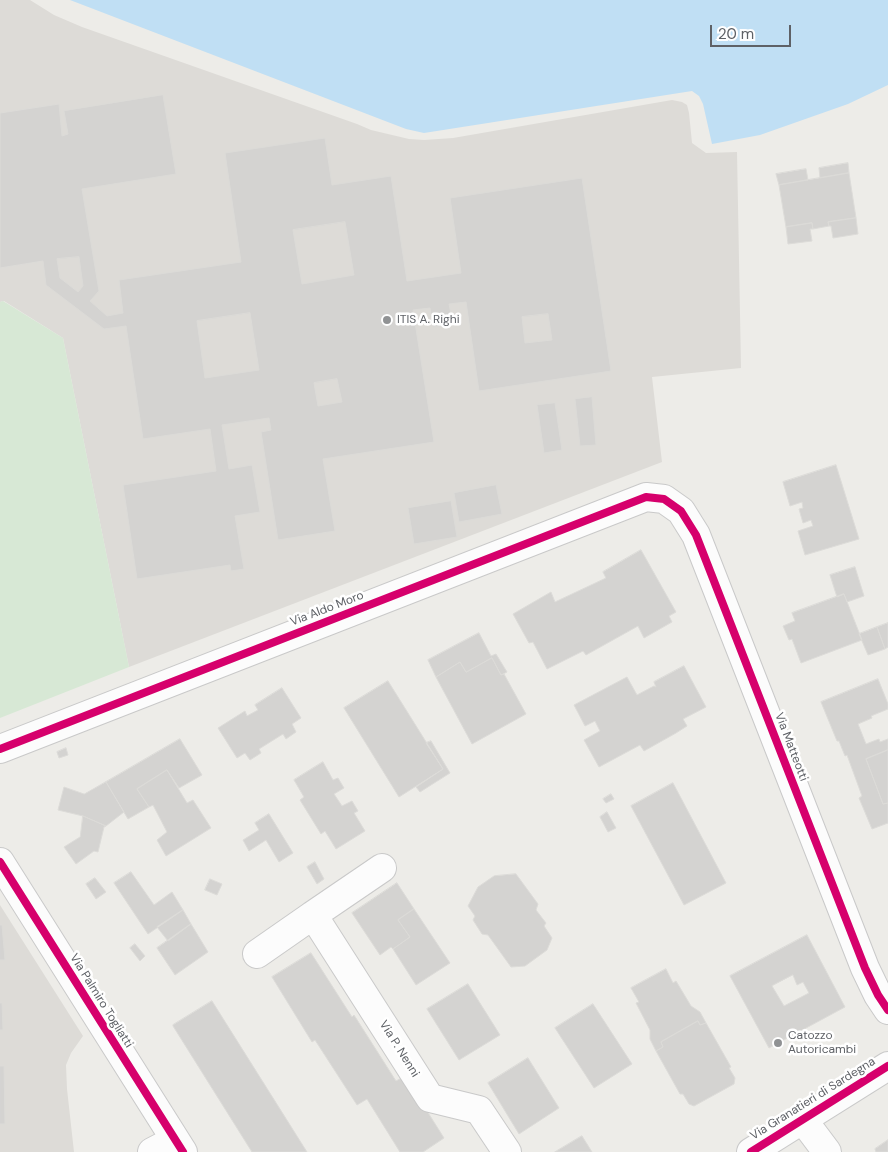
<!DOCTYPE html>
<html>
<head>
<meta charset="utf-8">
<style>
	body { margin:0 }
	#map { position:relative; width:888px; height:1152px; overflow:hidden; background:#edece8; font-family:"DM Sans",sans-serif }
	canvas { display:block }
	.scale { position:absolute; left:710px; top:25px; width:81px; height:22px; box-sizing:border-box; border:2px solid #5e6166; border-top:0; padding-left:6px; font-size:15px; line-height:18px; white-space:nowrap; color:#5e6166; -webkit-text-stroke:4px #fff; paint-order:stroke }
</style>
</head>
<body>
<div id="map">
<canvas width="888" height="1152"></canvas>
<div class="scale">20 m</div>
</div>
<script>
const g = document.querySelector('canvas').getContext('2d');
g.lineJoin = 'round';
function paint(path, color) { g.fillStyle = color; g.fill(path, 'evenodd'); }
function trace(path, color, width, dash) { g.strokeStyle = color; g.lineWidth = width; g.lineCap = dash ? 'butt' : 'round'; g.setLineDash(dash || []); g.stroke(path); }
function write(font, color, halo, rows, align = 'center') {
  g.font = font + ' "DM Sans",sans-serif'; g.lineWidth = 5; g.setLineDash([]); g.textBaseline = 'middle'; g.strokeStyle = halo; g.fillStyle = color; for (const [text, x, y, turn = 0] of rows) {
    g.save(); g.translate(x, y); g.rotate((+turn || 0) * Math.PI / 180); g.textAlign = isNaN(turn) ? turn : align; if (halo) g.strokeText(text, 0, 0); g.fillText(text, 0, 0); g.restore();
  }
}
paint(new Path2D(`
	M0,0h30l24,15 28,12 275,97 14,6 38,9 15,1 29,-2 219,-38 10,2 5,3 2,8 3,30 14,10 31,-1 4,216 -89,9 10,85 -533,205 -66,-329 -59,-37 -4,1z
	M0,905l83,131 -12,17 -5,12 1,24 7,63h-74z`), '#dddbd7');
paint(new Path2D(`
	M3,301l60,37 66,329 -129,51v-416z`), '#d7e8d5');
paint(new Path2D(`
	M70,0h818v85l-40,19 -88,31 -48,9 -9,-40 -4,-8 -7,-5 -268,42 -18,-4z`), '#c0dff4');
const building = new Path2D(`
	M163,95l13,79 -94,15 17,102 -9,10 17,15 16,-3 -4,-33 122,-18 -16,-109 100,-15 7,47 59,-9 16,105 54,-8 -11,-75 132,-20 29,193 -132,20 -13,-89 -17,2 4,20 -20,3 -3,-19 -17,2 21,132 -111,17 12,72 -57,9 -17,-108 10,-2 -2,-12 -47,7 7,44 23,-4 8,47 -25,4 9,53 -13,2 -1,-6 -93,14 -14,-94 93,-14 -6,-42 -67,10 -17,-113 -22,3 -58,-44 -3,-24 -43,7v-155l59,-9 3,32 6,-2 -4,-23zM345,222l9,53 -52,9 -9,-54zM79,257l4,29 -5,6 -18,-14 -3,-19zM250,313l9,57 -54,8 -8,-57zM548,314l4,26 -27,3 -3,-26zM337,379l5,23 -24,4 -4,-23z
	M848,163l1,10 -29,5 -1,-10z
	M806,169l2,11 -29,5 -3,-11z
	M849,173l7,45 -28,4 1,4 -16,3 -1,-6 -26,4 -7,-42z
	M856,218l2,16 -25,4 -2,-12h-2l-1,-4z
	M812,223l1,6h-3l2,12 -24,3 -2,-17z
	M592,397l4,48 -16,1 -5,-47z
	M555,403l7,47 -18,3 -7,-48z
	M836,465l23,74 -54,16 -7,-24 15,-5 -2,-6 -8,3 -4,-14 4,-1 -1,-6 -12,4 -7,-24z
	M496,485l6,29 -43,8 -5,-29z
	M451,501l6,36 -43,7 -6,-36z
	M641,550l35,62 -7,4 3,6 -28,16 -6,-12 -52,29 -3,-4 -36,18 -14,-27 -4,1 -16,-29 38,-22 4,10 51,-24 -3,-6z
	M855,567l9,29 -17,6 -3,-8 -7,3 -7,-22z
	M844,594l18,46 -61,23 -9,-24 -3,1 -6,-14 12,-5 -3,-8z
	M888,623v24l-3,2 -8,-22z
	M877,627l8,22 -17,6 -9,-21z
	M479,633l12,23 5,-2 11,18 -6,3 -9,-17 -26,14 -6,-10 -24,15 -8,-17z
	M492,658l9,17 3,-1 22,40 -54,30 -36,-67 24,-15 6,10z
	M684,666l22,41 -23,12 4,7 -11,7 -32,18 -4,-6 -41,22 -15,-27 16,-9 -5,-10 -10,5 -11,-21 53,-28 10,18 17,-9 2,1 -2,-5z
	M878,679l10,25v5l-17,7 1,2 -14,6 8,20 13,-5 1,3 8,-3v11l-22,9 17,45 5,-1v20l-16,6 -13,-31 3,-2 -15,-41 -2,1 -6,-15h-2l-16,-39z
	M388,681l55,88 -44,28 -55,-89z
	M282,688l19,30 -9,6 4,8 -10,7 -3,-5 -24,15 2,4 -11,7 -5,-7 -8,5 -19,-30 27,-17 2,5 11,-6 -3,-5z
	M180,739l22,36 -23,13 -12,-18 -30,19 12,18 -21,12 -22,-37z
	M431,741l19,32 -30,19 -4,-5 27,-18 -17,-26z
	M66,748l2,7 -9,3 -2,-6z
	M888,750v53l-5,1 -17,-45z
	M323,762l10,18 5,-2 6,10 -10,6 8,12 10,-5 6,10 -4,2 11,18 -29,18 -11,-18 -4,3 -21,-34 4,-3 -10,-17z
	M167,770l20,33 6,-3 18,28 -45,28 -9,-16 10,-8 -14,-27 -4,2 -12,-18z
	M106,782l18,30 -18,14 -23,-10 -25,-6 6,-23 20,7z
	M673,783l53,100 -42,22 -53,-99z
	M611,794l3,5 -8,4 -3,-4z
	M607,812l9,16 -8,4 -8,-15z
	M269,814l24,39 -14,9 -13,-22 -17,11 -6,-11 16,-10 -4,-7z
	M83,816l23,10 -2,1 -6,25 -4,-1 -18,13 -12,-17 16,-10z
	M315,862l9,17 -7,5 -10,-17z
	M131,872l23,33 18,-13 11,18 -35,24 -34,-51z
	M516,874l22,30 -2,6 10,13 -2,3 8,12 -5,12 -22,16 -14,1 -23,-32 -6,-1 -9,-14 2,-4 -7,-10 10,-19 16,-11z
	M95,878l11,14 -10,7 -10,-15z
	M210,879l12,5 -5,11 -12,-5z
	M397,883l17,26 -16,11 12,17 -17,12 -2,-2 -11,8 -28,-42z
	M414,909l36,54 -34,22 -23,-36 17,-12 -12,-17z
	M183,910l8,14 -23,17 -11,-14z
	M191,924l17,28 -33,23 -18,-27z
	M0,925h2l3,35h-5z
	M807,935l38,72 -76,41 -39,-72zM793,975l4,10 6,-3 6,11 -25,13 -12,-20z
	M135,944l10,12 -5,5 -10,-13z
	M311,953l41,64 2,-2 42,66 9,-5 39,62 -21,14h-23l-33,-53 -10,6 -42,-65 -3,2 -40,-65z
	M666,969l7,14 3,-2 15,25 9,6 6,11 -6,2 -2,-4 -37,21 2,5 -7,4 -6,-12v-9l-14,-27 3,-1 -8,-14z
	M468,984l32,51 -41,25 -32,-51z
	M212,1001l95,151h-55l-79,-126v-1z
	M0,1003h2l1,27h-3z
	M593,1004l39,60 -38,24 -39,-60z
	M698,1021l2,4 6,-2 25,44 -2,1 6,10 -1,6 -40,22 -5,-2 -6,-10h-3l-24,-43 7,-4 -2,-5z
	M528,1058l31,50 -40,26 -31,-51z
	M0,1066h4l1,58h-5z
	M582,1136l10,16h-37z
	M888,1140v12h-12l-1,-3z`);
paint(building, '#d4d3d1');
trace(building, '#dcdbd8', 1);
const street = new Path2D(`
	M0,749l646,-252 18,2 17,12 15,24 169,433 13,27 10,15
	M0,862l183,290
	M382,868l-69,47 117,183 49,12 28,42
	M257,954l56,-39
	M803,1120l24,32
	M152,1152l23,-12`);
const secondary = new Path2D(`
	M751,1152l137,-86`);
trace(street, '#c9c9c9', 30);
trace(secondary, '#c9c9c9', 30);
trace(street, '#fcfcfc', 28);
trace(secondary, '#fcfcfc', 28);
trace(new Path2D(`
	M0,749l646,-252 18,2 17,12 15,24 169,433 13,27 10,15
	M0,862l183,290
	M751,1152l137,-86`), '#d6006c', 8);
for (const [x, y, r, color] of [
	[387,320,5,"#909294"],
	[778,1043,5,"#909294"]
]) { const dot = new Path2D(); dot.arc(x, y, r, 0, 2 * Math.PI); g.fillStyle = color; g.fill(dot); trace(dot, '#fff', 2); }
write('12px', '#5e6166', '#fff', [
	["ITIS A. Righi",397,320],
	["Catozzo",788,1036],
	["Autoricambi",788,1050]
], 'left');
write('12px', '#5e6166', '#fff', [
	["Via Aldo Moro",327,609,-21],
	["Via Matteotti",791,747,69],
	["Via Palmiro Togliatti",101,1001,58],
	["Via P. Nenni",399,1049,58],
	["Via Granatieri di Sardegna",813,1099,-32]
]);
</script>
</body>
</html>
